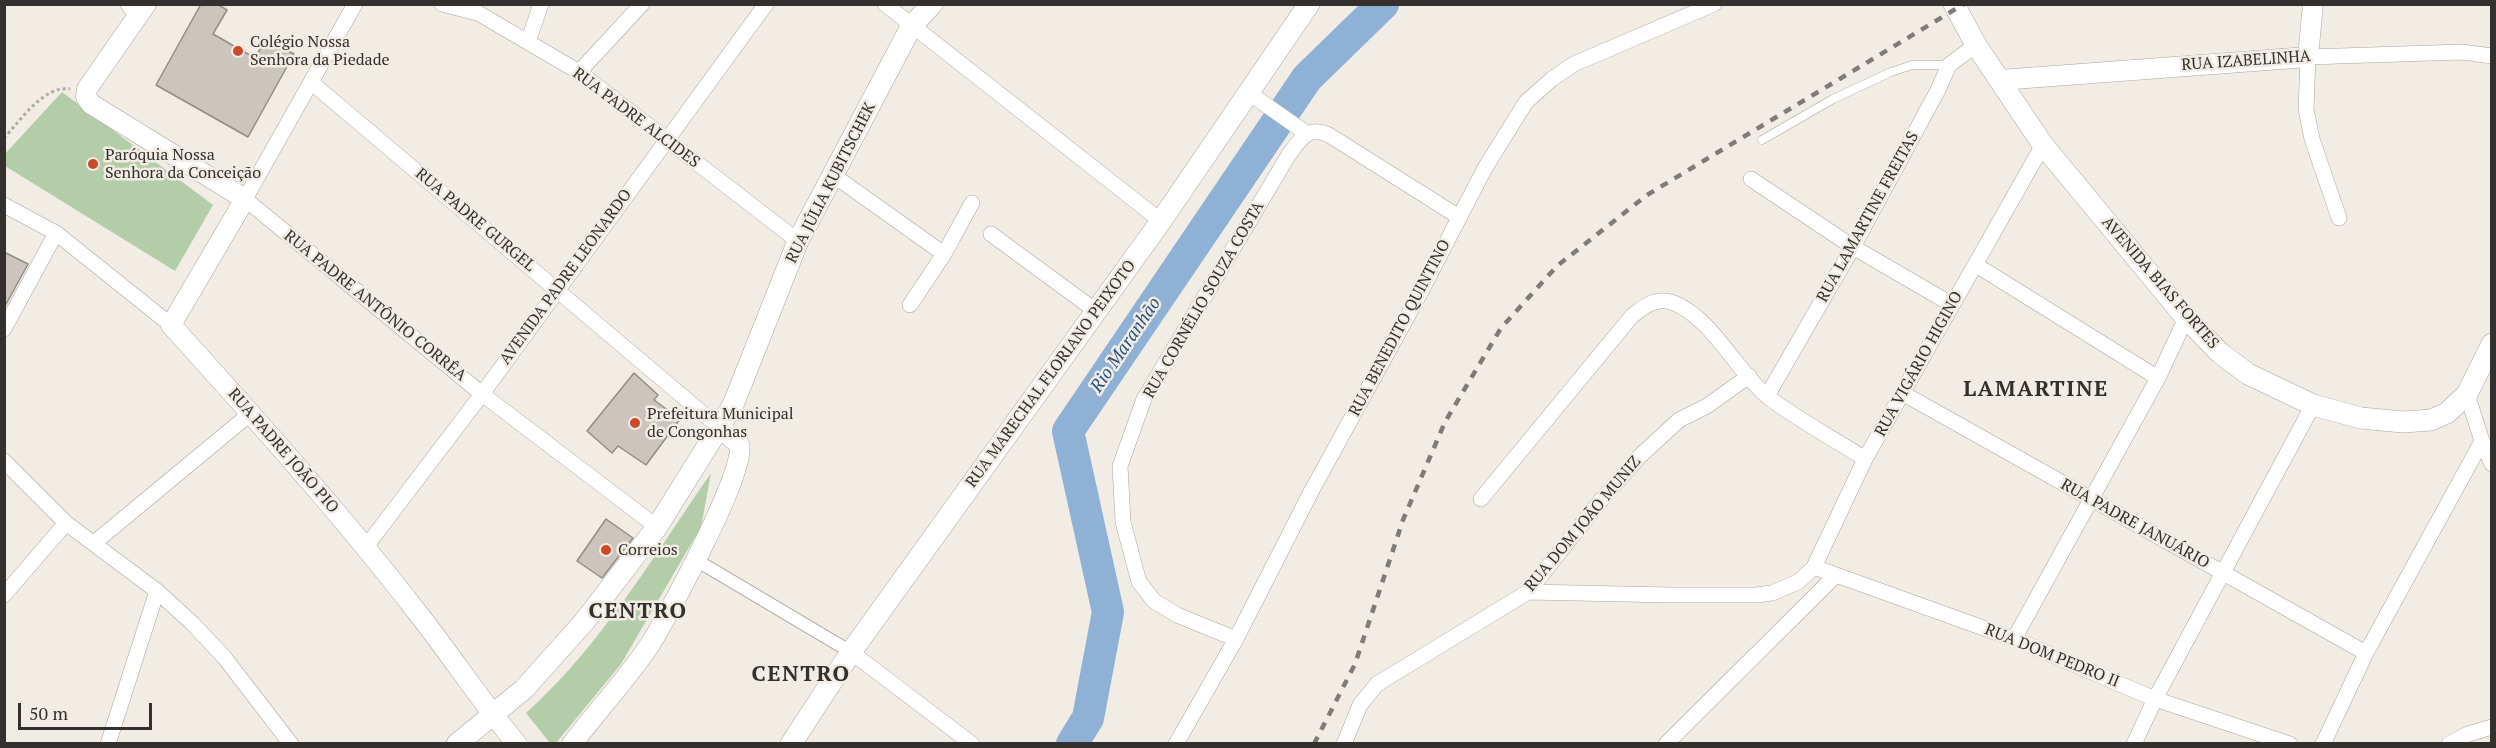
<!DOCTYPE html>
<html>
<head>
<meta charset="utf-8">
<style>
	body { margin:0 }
	#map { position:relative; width:2496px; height:748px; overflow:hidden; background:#f1ece4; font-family:"PT Serif",serif }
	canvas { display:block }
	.frame { position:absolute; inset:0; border:6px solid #33302d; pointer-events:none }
	.scale { position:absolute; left:18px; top:703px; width:134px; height:27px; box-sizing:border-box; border:3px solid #33302d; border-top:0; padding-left:8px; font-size:18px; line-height:21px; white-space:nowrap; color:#33302d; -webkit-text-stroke:4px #f1ece4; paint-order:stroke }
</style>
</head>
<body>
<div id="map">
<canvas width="2496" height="748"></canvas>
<div class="frame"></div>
<div class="scale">50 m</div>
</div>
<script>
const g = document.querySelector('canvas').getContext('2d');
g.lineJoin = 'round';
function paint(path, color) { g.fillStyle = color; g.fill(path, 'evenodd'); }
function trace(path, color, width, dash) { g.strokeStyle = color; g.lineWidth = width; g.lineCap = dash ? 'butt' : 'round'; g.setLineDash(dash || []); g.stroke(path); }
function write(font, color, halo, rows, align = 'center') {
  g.font = font + ' "PT Serif",serif'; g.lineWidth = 5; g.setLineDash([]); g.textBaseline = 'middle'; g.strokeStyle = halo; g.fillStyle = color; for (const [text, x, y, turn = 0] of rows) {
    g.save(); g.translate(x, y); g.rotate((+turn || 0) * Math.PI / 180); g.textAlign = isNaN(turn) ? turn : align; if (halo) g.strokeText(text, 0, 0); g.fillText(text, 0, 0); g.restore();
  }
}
paint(new Path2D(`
	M62,92l151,113 -38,66 -170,-105 -1,-11z
	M711,473l-10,54 -80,137 -65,79h-6l-24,-30c75,-67 128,-158 185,-240z`), '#b4cda9');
trace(new Path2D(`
	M1072,744l16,-26 20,-106 -40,-181 239,-353 76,-74`), '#8fb1d5', 32);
const building = new Path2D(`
	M201,4h16l10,6 -14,24 42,24 11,-19 28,15 -46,83 -92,-52z
	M4,252l24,12 -24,44z
	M634,373l24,22 -4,5 26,19 -34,46 -28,-19 -6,7 -25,-22z
	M606,519l27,19 -31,40 -25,-17z`);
paint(building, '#cbc5be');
trace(building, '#928d86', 1.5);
const service = new Path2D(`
	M1762,140l71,-41 58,-27 21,-7h37`);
const pedestrian = new Path2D(`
	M696,560l155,92`);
const minor = new Path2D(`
	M128,4l9,13
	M355,4l-110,195 237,195 175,133
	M442,4l35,9
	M468,4l10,9 101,59 219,169
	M885,4l276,217
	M528,42l13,-38
	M579,72l63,-68
	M312,83l408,345
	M1249,93l57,40
	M833,175l111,79 -34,51
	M1751,179l102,68 98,57
	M4,205l52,28 115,92
	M2339,218l-27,-79 -6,-30 2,-52 154,-5 30,4
	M991,234l105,77
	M944,254l28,-51
	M1976,265l182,113
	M4,329l52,-96
	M1904,394l462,259
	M1767,396l86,-149 85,-157 11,-25 27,-20
	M2482,441l10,23
	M4,461l62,62 91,68 36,33 31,33 67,87
	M1481,499l151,-183c13,-10 25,-20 42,-13 39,16 62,68 94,94 30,23 65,41 97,62
	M94,543l157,-130
	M365,548l117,-154 284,-390
	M1814,567l200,72 141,60 135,45
	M1528,592l143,3h85l16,-2 26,-11 16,-15 51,-108 178,-314
	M4,595l62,-72
	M1236,639l-59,-24 -23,-14 -15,-19 -16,-60 -3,-56 24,-67 144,-243c12,-16 19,-31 41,-21l130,82
	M2014,639l144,-261 28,-60
	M851,652l121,92
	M108,744l49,-153
	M1176,744l60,-105 76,-149 105,-191 68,-131 41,-66 26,-23 22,-15 140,-60
	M1344,744l16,-39 17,-21 151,-92 69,-87 43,-49 39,-36 28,-14 42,-30
	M1666,744l170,-169
	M2134,744l21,-45 158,-294
	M2323,744l43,-91 116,-212 -15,-47
	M2449,744l19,-10 24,-7`);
const tertiary = new Path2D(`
	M146,4l-59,85 -1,8 5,7 154,95 -74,126c86,95 171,190 249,291 33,42 62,87 97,128
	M2000,80l308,-23 5,-53
	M572,744c26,-34 56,-66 79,-101 16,-26 98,-177 88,-199l-19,-16`);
const secondary = new Path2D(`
	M1954,4l22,41 67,100 143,173 34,35 28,21 65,31 48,13 42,4 28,-2 16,-7 20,-19 25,-50
	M457,744l67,-55 60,-67 73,-95 76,-122 65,-164 113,-214 21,-23
	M791,744l60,-92 310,-431 148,-217`);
trace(service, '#a9a49d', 9);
trace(pedestrian, '#a9a49d', 14);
trace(minor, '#a9a49d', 16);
trace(tertiary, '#a9a49d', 21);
trace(secondary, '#a9a49d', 22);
trace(new Path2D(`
	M4,138c16,-17 40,-53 66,-49`), '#aeaaa4', 3, [3, 3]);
trace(service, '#fff', 8);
trace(pedestrian, '#fff', 12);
trace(minor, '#fff', 15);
trace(tertiary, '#fff', 20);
trace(secondary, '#fff', 21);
trace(new Path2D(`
	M1314,744l41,-80 48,-144 42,-98 56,-94 56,-62 90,-71 317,-191`), '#7f7b76', 4.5, [8, 8]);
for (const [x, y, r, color] of [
	[238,51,6,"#d24827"],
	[93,164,6,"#d24827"],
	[635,423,6,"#d24827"],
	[606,550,6,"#d24827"]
]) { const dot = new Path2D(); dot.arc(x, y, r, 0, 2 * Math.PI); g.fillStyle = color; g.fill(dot); trace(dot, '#f1ece4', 2); }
write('16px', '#33302d', '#f1ece4', [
	["Colégio Nossa",250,42],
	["Senhora da Piedade",250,60],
	["Paróquia Nossa",105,155],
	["Senhora da Conceição",105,173],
	["Prefeitura Municipal",647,414],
	["de Congonhas",647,432],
	["Correios",618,550]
], 'left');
write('16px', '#33302d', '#f1ece4', [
	["RUA IZABELINHA",2246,61,-4],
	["RUA PADRE ALCIDES",636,118,37],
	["RUA JÚLIA KUBITSCHEK",831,183,-63],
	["RUA LAMARTINE FREITAS",1868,217,-61],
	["RUA PADRE GURGEL",475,220,40],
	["AVENIDA PADRE LEONARDO",566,277,-54],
	["AVENIDA BIAS FORTES",2160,283,49],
	["RUA CORNÉLIO SOUZA COSTA",1204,300,-60],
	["RUA PADRE ANTÔNIO CORRÊA",375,306,39],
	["RUA BENEDITO QUINTINO",1400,328,-62],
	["RUA VIGÁRIO HIGINO",1919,364,-61],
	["RUA MARECHAL FLORIANO PEIXOTO",1051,374,-54],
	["RUA PADRE JOÃO PIO",283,451,49],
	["RUA DOM JOÃO MUNIZ",1583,524,-50],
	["RUA PADRE JANUÁRIO",2135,524,29],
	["RUA DOM PEDRO II",2052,656,22]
]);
write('italic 18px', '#1f507f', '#f1ece4', [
	["Rio Maranhão",1126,345,-56]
]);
g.letterSpacing = '1.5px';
write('bold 22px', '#33302d', '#f1ece4', [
	["LAMARTINE",2036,390],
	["CENTRO",638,612],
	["CENTRO",801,675]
]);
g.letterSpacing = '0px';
</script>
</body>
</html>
